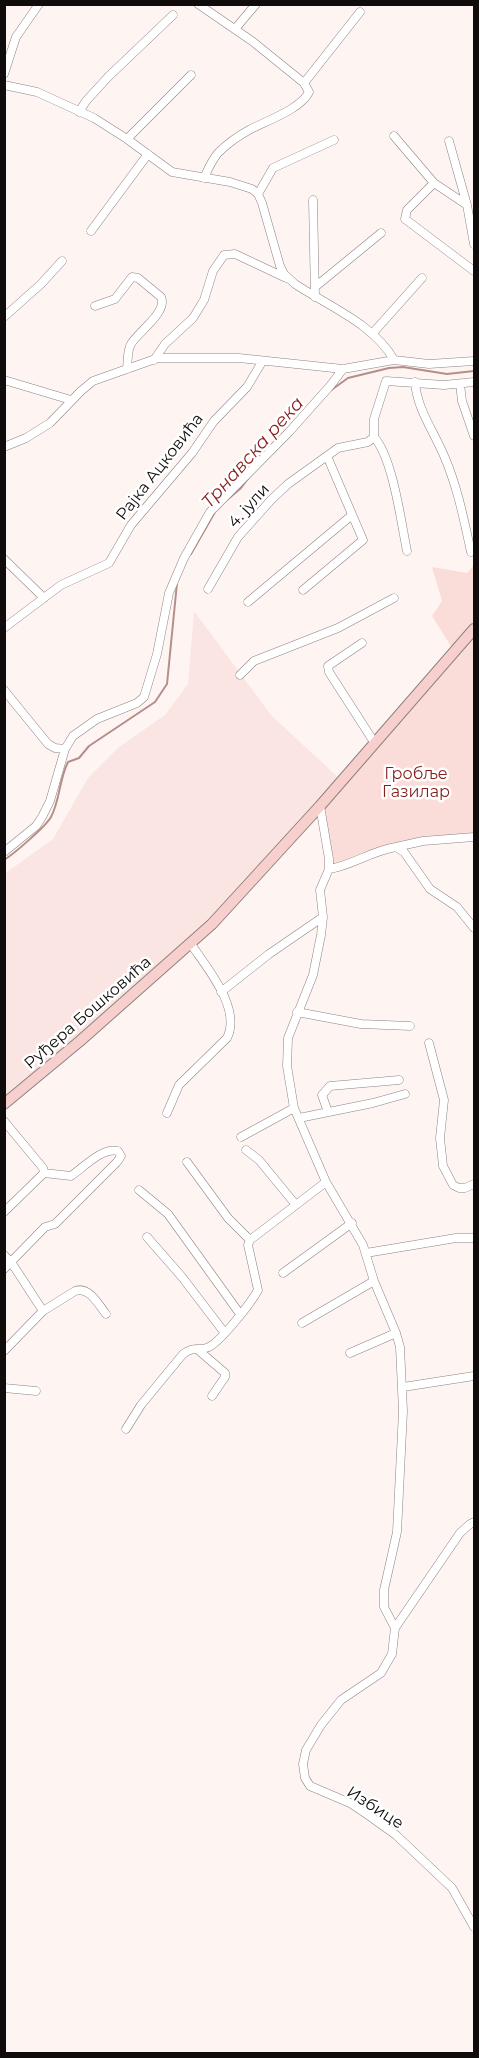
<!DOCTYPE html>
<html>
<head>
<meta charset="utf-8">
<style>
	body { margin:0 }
	#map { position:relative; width:479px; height:2058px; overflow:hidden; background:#fef5f3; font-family:Montserrat,sans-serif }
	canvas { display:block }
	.frame { position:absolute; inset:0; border:6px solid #0f0c0b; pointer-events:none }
</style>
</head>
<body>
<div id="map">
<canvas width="479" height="2058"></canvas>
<div class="frame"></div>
</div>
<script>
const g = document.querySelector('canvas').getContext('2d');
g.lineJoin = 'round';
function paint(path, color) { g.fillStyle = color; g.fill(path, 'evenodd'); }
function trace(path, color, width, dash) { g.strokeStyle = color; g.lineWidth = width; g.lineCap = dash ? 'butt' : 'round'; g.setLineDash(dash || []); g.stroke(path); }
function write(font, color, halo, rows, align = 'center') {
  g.font = font + ' Montserrat,sans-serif'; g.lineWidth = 5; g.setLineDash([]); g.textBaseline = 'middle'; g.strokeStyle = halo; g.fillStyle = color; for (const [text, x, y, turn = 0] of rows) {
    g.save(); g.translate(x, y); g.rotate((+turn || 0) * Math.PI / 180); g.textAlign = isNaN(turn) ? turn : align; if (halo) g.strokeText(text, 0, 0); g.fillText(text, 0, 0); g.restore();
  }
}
paint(new Path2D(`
	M194,611l77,104 70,65 -97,110 -239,214 -1,-230 49,-35 35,-61 31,-31 46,-32 23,-31z`), '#fae5e3');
paint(new Path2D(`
	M474,565v272l-51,4 -94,28 -9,-63 134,-155 -22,-35 10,-15 -10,-34 35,6z`), '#fadcd8');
trace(new Path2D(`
	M330,391l18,-13 41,-10 14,-1 44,7 27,-3
	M227,500l14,-12 9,-12
	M191,554l24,-42
	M4,860c10,-6 42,-34 47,-43 9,-17 8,-37 17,-55l11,-4 10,-12 66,-44 12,-18 10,-101`), '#b68e89', 2);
const street = new Path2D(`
	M198,4l54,37 52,42 5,9c-8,17 -43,29 -60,38 -11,6 -22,14 -31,23 -6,7 -10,16 -14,25
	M235,29l21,-25
	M4,74l12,-37 23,-33
	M304,83l56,-71
	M4,85l33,7 57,26 33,21 45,33 58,10 22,7 6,5 4,9 18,63 4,8 11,10c33,22 79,40 99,76
	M79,112l7,-11 22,-24 65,-62
	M394,136l40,47 33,22
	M127,139l64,-64
	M449,141l18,64 7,39
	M434,183l-27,27 -2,9 69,52
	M258,194l15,-26 61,-28
	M313,200l2,97
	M91,231l57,-77
	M315,287l66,-54
	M95,306l20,-7 17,-22 6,1 23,19c7,15 -23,35 -30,47 -4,7 -3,17 -4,25
	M4,317l37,-33 21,-23
	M372,334l50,-56
	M154,360l11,-16 28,-26 11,-18 9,-29 11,-16 11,-1 51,24
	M4,380l67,20
	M415,382c2,28 20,51 30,76 13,31 19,62 26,94
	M460,384l2,17 12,35
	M374,437c19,21 27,85 33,114
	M4,447l22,-9 24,-15 31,-32 12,-10 65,-23h81l104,11 51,-9 35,4 45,-3
	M4,559l40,39
	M208,589l30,-52 33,-37 17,-16 50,-36 30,-6 6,-5v-18l12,-38 58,4 30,-3
	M303,590l60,-50 -36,-84
	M248,602l104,-87
	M4,628l57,-43 48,-22 22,-38 61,-72 22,-32 33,-34 15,-25
	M362,643l-34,23 1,6 45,70
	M240,675l14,-14 84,-33 56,-30
	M4,690l44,54 7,4 10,1
	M320,806l9,53v10l-9,21 3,27 -2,18 -8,40 -25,63 -1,28 7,42 32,74 37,63 11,36 22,52 4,14 3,64 -6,121 -13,58v17l11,21
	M396,847l27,-6 51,-4
	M4,852l32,-26 6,-9 8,-16 15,-52 8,-13 24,-17 40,-16 7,-6 13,-43 12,-61 15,-35 26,-46 79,-80 41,-46 13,-17
	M329,869c22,-3 42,-18 67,-22l8,5 26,37 27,18 17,21
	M221,992l48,-38 54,-37
	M297,1012l64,12 49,2
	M429,1043l15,57 -4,38 3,28 10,19 6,3h6l9,-4
	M328,1112l-6,-17 8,-9 69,-6
	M167,1113l12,-28 48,-47c15,-30 -21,-71 -36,-94
	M299,1118l74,-15 32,-9
	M4,1121l39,47 1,5 -40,39
	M241,1137l53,-29
	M246,1150l13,10 37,45
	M187,1162l41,56 22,22
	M139,1190l29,24 72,100
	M147,1237l35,40 42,55
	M366,1253l90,-15h17
	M4,1255l7,7 32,49
	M4,1269l41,-42 10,-3 62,-62 4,-6 -3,-5c-16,-4 -35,17 -47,25l-27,-3
	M283,1273l69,-50
	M302,1323l72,-42
	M197,1349l28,24v4l-13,19
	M4,1351l39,-40 32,-20c14,-5 23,13 31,23
	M350,1353l46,-20
	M403,1387l71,-11
	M4,1388l32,3
	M126,1429l15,-24 42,-51c12,-9 16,-2 26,-7 13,-7 42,-44 49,-57l-10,-45 2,-5 76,-58
	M474,1522l-4,2 -10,9 -65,95 -3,26 -11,19 -40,27 -20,25 -15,25 -3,14 2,14 5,8 40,17 18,12 28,20 56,53 22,39`);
const secondary = new Path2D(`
	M4,1104l76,-63 132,-117 108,-118 154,-177`);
trace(street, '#8d8281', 9);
trace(secondary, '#8d8281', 12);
trace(street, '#fff', 8);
trace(secondary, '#f7d0cd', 10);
write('16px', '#0f0c0b', '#fff', [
	["Рајка Ацковића",160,467,-52],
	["4. јули",249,506,-48],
	["Руђера Бошковића",88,1013,-41],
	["Избице",375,1808,33]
]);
write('16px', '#841f1c', '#fff', [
	["Гробље",416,774],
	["Газилар",416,792]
]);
write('italic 18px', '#882420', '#fff', [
	["Трнавска река",253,453,-48]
]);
</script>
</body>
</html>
